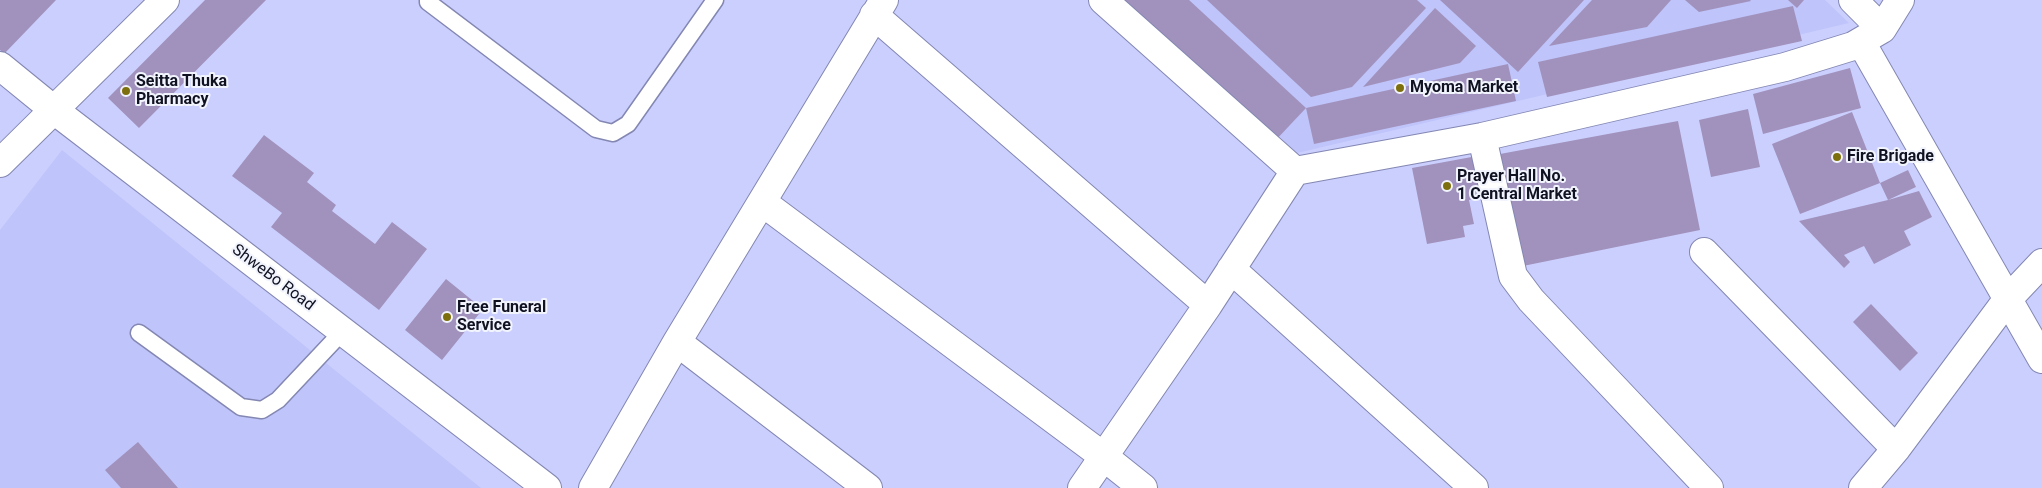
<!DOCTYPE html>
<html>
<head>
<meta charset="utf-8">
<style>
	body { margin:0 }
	canvas { display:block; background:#cbcffe }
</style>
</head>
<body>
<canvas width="2042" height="488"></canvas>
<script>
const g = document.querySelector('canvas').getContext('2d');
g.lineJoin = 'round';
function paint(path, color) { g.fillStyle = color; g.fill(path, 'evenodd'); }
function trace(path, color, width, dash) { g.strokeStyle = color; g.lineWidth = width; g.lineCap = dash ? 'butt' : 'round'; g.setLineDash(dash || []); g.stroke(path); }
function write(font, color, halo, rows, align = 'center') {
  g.font = font + ' Roboto,sans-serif'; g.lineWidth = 4; g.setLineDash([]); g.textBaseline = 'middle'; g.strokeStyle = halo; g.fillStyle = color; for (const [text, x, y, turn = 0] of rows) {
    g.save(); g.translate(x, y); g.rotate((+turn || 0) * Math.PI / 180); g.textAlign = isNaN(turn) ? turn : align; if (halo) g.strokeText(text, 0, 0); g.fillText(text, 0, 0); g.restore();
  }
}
paint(new Path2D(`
	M1134,0h691l24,23 -552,130z
	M62,150l419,338h-481v-258z`), '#bfc4fa');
paint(new Path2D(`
	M0,0h56l-52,54 -4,-4z
	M205,0h61l-127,128 -31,-30z
	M1123,0h66l117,108 -32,34z
	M1207,0h210l9,8 -74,79 -41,10z
	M1440,0h144l-66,72z
	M1592,0h79l-24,27 -98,19z
	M1685,0h65l1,1 -52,11z
	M1788,0h16l-7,8z
	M1793,6l9,35 -255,56 -9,-35z
	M1435,8l41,38 -16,17 -97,24z
	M1508,64l8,37 -202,43 -8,-36z
	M1850,68l11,40 -98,26 -10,-40z
	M1748,109l12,58 -49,10 -12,-57z
	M1852,112l28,71 -80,31 -28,-70z
	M1678,121l22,109 -177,36 -23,-112z
	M264,135l50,38 -7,9 29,23 -4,6 43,33 17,-22 35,27 -48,61 -108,-83 11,-14 -50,-37z
	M1477,156l8,41 -16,3 5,24 -11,2 2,11 -38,7 -15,-76z
	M1908,170l8,17 -28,13 31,-9 13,26 -28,14 7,14 -37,19 -10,-18 -20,9 6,7 -6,6 -45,-47 89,-21 -8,-17z
	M446,279l37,30 -41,51 -37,-30z
	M1871,304l47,49 -18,18 -47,-49z
	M138,442l40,46h-57l-16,-18z`), '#a192bd');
const lane = new Path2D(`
	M428,0v2l168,127 17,4 15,-9 87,-124
	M139,333l102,74 21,3 16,-10 65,-69`);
const street = new Path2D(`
	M1103,0l192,171
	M1853,0l29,29
	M874,15l334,290
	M1861,42l181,317
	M0,66l54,44 493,378
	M1482,137l31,139 18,24 178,188
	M0,163l165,-163
	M762,202l341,254 40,32
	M1704,252l192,197
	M1231,269l243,219
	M677,342l191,146
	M593,488l84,-146 207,-342
	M1082,488l126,-183 87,-134 187,-34 303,-70 68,-21 29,-17 18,-29
	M1863,488l33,-39 111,-149 35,-37`);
trace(lane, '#8387b2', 19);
trace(street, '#8387b2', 30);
trace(lane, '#fff', 16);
trace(street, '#fff', 28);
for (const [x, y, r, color] of [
	[1400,88,5,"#7d6f0d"],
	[126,91,5,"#7d6f0d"],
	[1837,157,5,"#7d6f0d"],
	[1447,186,5,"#7d6f0d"],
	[447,317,5,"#7d6f0d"]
]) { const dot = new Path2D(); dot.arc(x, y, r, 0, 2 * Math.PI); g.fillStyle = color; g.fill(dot); trace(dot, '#f2f4fd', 2); }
write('bold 16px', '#101121', '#f2f4fd', [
	["Seitta Thuka",136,82],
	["Pharmacy",136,100],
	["Myoma Market",1410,88],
	["Fire Brigade",1847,157],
	["Prayer Hall No.",1457,177],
	["1 Central Market",1457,195],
	["Free Funeral",457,308],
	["Service",457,326]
], 'left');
write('16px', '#101121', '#f2f4fd', [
	["ShweBo Road",273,278,37]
]);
</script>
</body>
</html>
